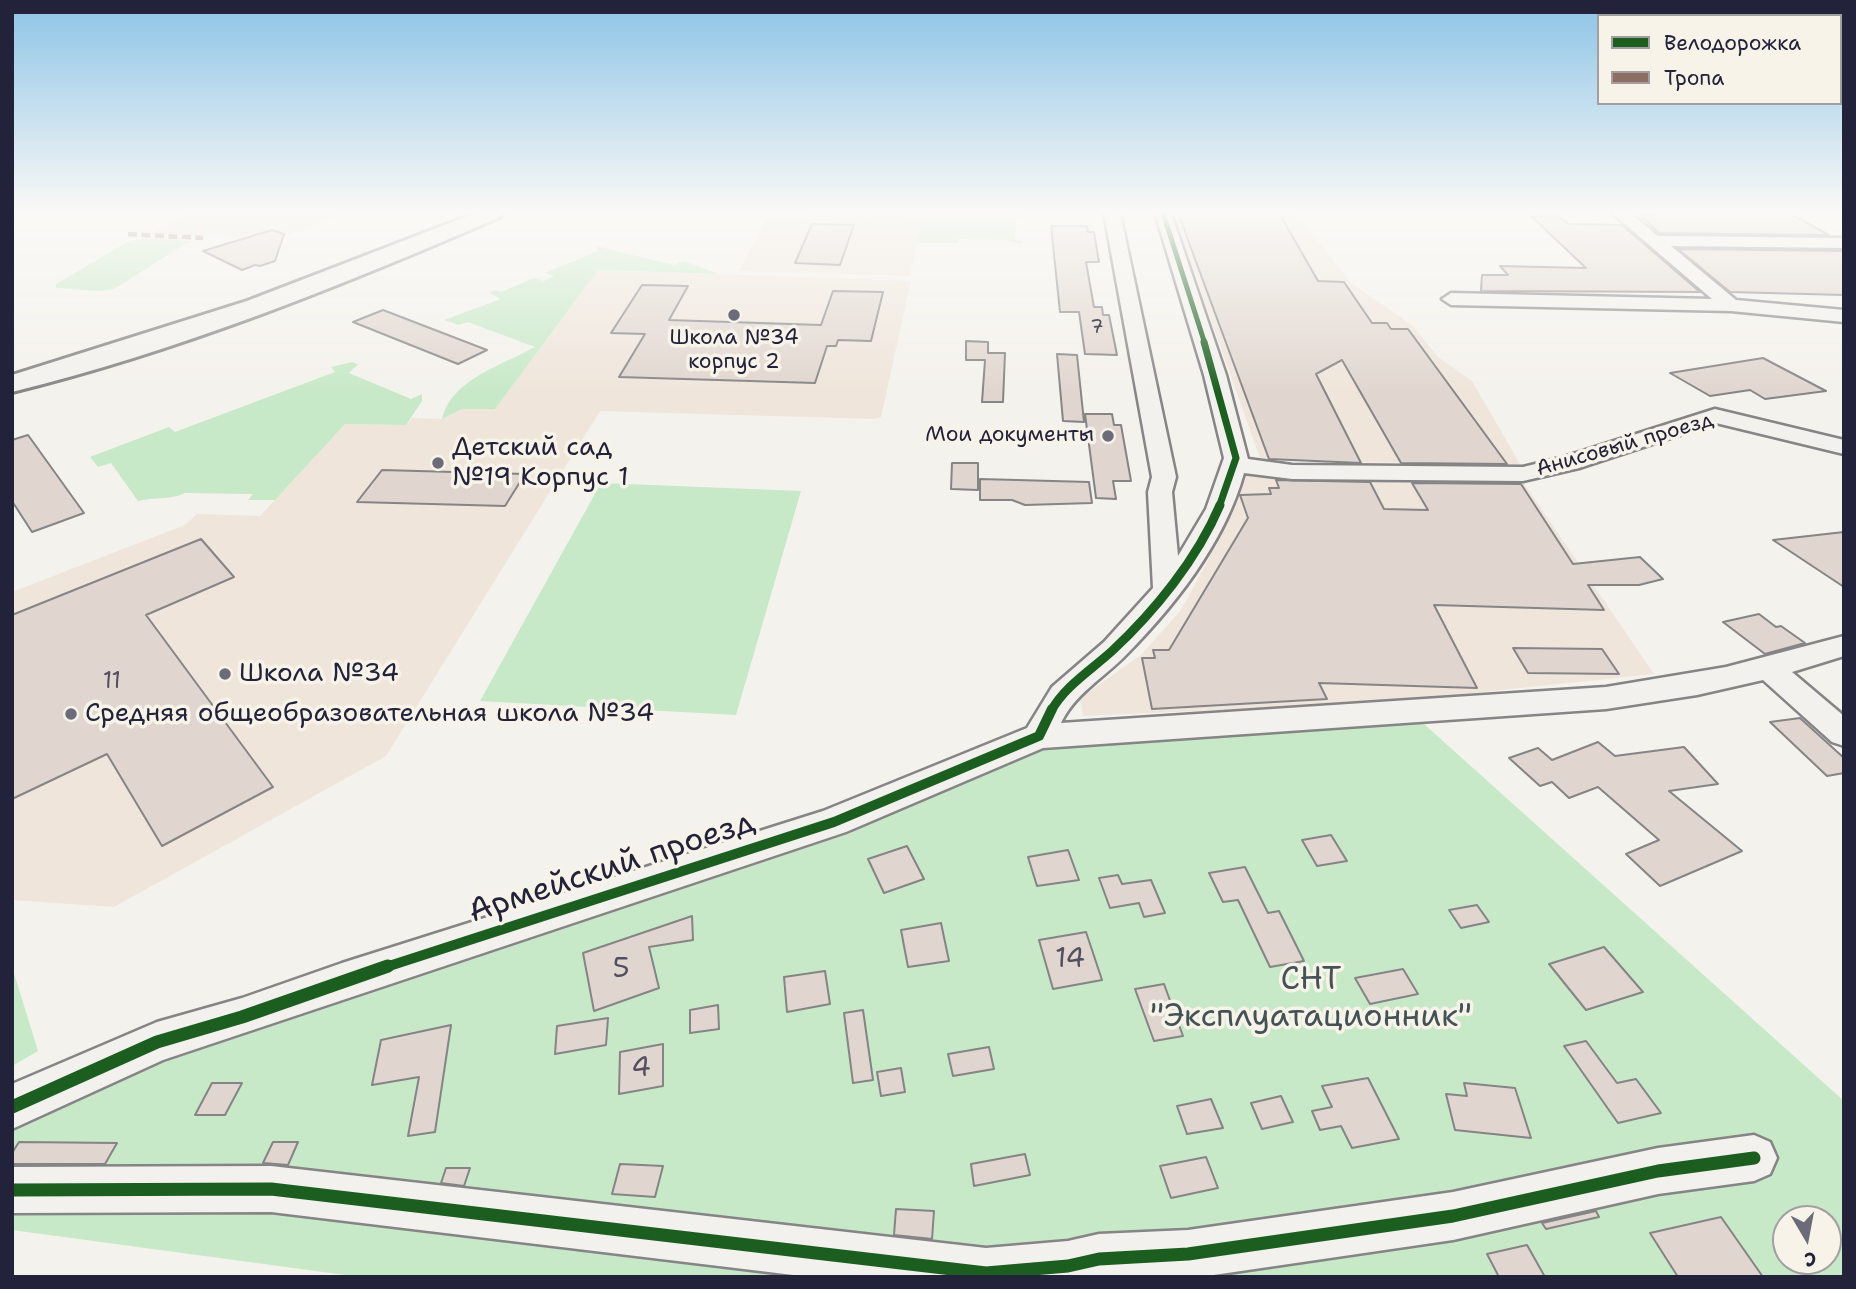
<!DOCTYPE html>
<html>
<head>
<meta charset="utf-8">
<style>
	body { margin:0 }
	#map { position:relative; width:1856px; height:1289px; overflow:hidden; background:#f4f2ec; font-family:"Shantell Sans",sans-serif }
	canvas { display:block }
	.frame { position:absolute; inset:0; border:14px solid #22223b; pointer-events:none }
	.legend { position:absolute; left:1597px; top:14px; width:245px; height:91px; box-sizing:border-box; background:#f7f3e8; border:2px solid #a29fa3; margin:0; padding:9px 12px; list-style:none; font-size:21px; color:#22223b }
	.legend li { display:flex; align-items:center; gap:14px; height:35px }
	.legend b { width:35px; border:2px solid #a29fa3 }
	.north { position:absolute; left:1772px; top:1205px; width:70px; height:70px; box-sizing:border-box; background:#f7f3e8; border:2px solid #a29fa3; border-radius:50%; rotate:170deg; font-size:19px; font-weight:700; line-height:28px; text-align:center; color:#22223b }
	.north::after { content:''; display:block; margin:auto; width:24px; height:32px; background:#6c6b79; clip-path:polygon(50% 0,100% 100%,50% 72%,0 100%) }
</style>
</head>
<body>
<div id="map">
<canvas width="1856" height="1289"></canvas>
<div class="frame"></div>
<ul class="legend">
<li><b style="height:9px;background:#1b5e20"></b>Велодорожка</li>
<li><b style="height:9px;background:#8d6e63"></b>Тропа</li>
</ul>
<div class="north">С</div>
</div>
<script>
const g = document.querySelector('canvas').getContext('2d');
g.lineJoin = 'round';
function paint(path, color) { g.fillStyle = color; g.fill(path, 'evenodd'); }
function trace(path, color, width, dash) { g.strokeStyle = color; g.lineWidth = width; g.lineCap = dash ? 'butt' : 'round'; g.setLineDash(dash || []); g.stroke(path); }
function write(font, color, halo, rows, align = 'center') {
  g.font = font + ' "Shantell Sans",sans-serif'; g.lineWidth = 7; g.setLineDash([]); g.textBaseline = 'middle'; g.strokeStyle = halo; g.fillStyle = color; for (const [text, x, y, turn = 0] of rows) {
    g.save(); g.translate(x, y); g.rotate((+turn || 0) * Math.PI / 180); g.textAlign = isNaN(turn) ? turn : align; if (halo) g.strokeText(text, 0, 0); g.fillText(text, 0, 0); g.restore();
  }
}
paint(new Path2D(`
	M186,213h152l-10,7 -51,19 -127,-5z
	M1173,213h124l53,69 63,44 25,31 34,24 48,83 -259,-3z
	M825,216l97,2 -12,58 -171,-5 28,-54z
	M598,270l313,11 -30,136 -7,2 -274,-8 -214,345 -272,151 -102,-7v-308l173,-67 12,-11 63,2 85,-92 61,1 6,-7 30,1 20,-10h33z
	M1241,476h278l135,198 -277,29 -294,13 -3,-18 61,-43 40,-45 37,-68z`), '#efe5db');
paint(new Path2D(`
	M1023,213l1,5 -7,1 -2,19 9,5 -5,1 -11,-4 -50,-1 -1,4h-40l5,-25 -160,-4z
	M147,238l43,3 -76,48 -14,2 -44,-3v-4l73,-43z
	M596,246l78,19 9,-4 36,13 -121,-4 -103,139h-33l-20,10c9,-40 61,-54 93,-72l-67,-25 -10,3 -14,-5 57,-21 -12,-6 6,-3 6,2 33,-14 10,3 10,-5 -9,-3 53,-22z
	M352,362l6,2 -9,9 62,26 11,-5v7l-16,24 -61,-1 -70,76h-27l5,-6 -68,-1c-14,7 -31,4 -47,8l-27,-38 -13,4 -8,-10 79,-30 6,5 160,-60 -4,-5z
	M601,483l200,8 -65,224 -256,-14z
	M1415,716l429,385v176h-1484l-348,-47v-118l134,-61 702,-217 193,-93zM1786,1219h42v42h-42z
	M12,967l26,84 -26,15z`), '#c7e9c7');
const building = new Path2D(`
	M1178,213h101l39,68 26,1 28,41h15l4,6h17l99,135 -106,-1 -59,-103 -26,14 45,89 -92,-4z
	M1654,213h135l40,22 -170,-2 -19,-18h18z
	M1531,216h27l11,8 53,1 78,67 -219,-1 1,-16h26l-8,-9 86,2z
	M812,224l42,1 -14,40 -45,-2z
	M1051,226h36l1,6h6l5,30h-13l8,45h8l1,8h6l8,40 -32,-1 -6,-42h-19z
	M272,230l12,4 -9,27 -15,5 -5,-1 -13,5 -39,-19z
	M1678,249l166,2v44l-114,-3z
	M642,285l46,1 -19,34 152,5 12,-34 50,1 -12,49 -33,-1 -2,6h-9l-12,37 -196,-6 26,-43 -34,-1z
	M383,310l104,40 -29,14 -105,-42z
	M966,341l22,1v11h17l-2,49h-21l3,-42h-19z
	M1057,354l20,1 7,67 -21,-1z
	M1763,358l63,33 -61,8 -15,-9 -40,6 -40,-23z
	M1085,414h27l2,11h7l10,56h-18l3,18 -20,-1z
	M28,435l56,78 -52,19 -20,-31v-61z
	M952,463h26v27l-27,-1z
	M382,470l143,4 -20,32 -148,-4z
	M980,479l109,3 3,21 -67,2 -13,-5h-32z
	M1276,480l94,2 14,27 44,1 -16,-27 109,1 52,80 67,-7 23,22 -24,6h-51l16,25 -170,-5 43,83 -158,-5 8,16 -175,10 -10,-51h13l-2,-8h16l79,-132 -8,-23 31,-1 -2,-6h10z
	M1844,532v55l-71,-47z
	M201,539l33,38 -88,38 127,172 -111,59 -55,-92 -95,45v-184z
	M1759,614l17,13 5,-1 24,17 -40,11 -42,-32z
	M1513,648l89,1 17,25 -91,-1z
	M1800,718l44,40v15l-17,3 -57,-54z
	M1598,742l17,14 69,-9 34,37 -49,7 73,60 -82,35 -34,-32 33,-14 -61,-53 -29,11 -17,-16 -12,4 -31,-28 29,-10 14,12z
	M1331,835l16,26 -30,5 -15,-26z
	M907,846l17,33 -40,14 -16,-34z
	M1068,850l11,30 -42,6 -9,-29z
	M1245,867l23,46 11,-2 25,50 -34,6 -32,-67 -15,2 -14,-29z
	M1118,875l4,9 29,-4 14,33 -21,4 -5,-14 -29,5 -11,-30z
	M1477,905l12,17 -28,6 -12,-18z
	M692,916l1,24 -44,7 10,41 -65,23 -11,-58z
	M941,923l8,38 -41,6 -7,-37z
	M1086,932l16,48 -49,9 -14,-49z
	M1604,947l39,45 -57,18 -37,-46z
	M1403,969l15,25 -48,10 -15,-26z
	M825,971l5,33 -43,8 -3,-35z
	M1164,984l19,52 -29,5 -19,-52z
	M718,1005l1,24 -29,4v-23z
	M863,1010l10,70 -20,3 -9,-70z
	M608,1018l-2,27 -51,9 2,-28z
	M451,1025l-16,107 -27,4 11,-59 -47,8 9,-45z
	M1586,1041l31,42 19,-4 25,34 -43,10 -54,-77z
	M663,1044v42l-44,8 1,-42z
	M989,1047l5,22 -41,7 -5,-22z
	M901,1068l4,24 -24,4 -4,-24z
	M1368,1078l31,61 -47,9 -11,-22 -21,4 -8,-19 20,-4 -10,-21z
	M212,1083h30l-17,32h-30z
	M1464,1083l51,5 16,50 -76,-8 -9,-36 21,2z
	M1281,1096l12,26 -31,7 -11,-26z
	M1211,1099l12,29 -36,6 -10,-28z
	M19,1142l98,1 -12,21h-93v-11z
	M273,1142h25l-10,23 -25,-2z
	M1025,1154l5,21 -56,11 -3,-22z
	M1206,1157l12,31 -47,10 -11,-32z
	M620,1164l43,2 -8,31 -43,-3z
	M446,1168h24l-6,18 -23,-3z
	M896,1209l38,2 -2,28 -38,-4z
	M1596,1211l3,6 -53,12 -4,-6z
	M1721,1217l42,60h-85l-28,-44z
	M1527,1245l18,32h-46l-12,-23z`);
paint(building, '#e1d6cf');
trace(building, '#858486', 2);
const street = new Path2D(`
	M1104,213h16l56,264 -4,15 6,64 28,-47 18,-51 -20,-83 -49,-162h16l55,162 22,84 44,6 231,2 41,-10 151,-48 129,31v14l-128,-31 -137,45 -56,13 -231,-2 -48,-6c-19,69 -70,134 -120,184 -21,21 -50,38 -63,66l545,-36 120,-20 118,-31v20l-52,16 52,44v30l-12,-4 -69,-62 -66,15 -91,14 -563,39 -197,84 -683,228 -151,69v-45l145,-62 85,-24 100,-35 481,-152 204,-83 25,-41 52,-45 49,-54 -5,-96 4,-15z
	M1612,213h18l28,23 186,2v10l-173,-2 65,54 108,10v12l-113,-11 -280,-6 -9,-6 9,-6 261,6z
	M1754,1135l16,7 7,16 -7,16 -16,7 -96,13 -205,46 -253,37h-390l-539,-65 -259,1v-46l259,-1 715,82 82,-7 31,-7 89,-4 265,-38 205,-44z`);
const secondary = new Path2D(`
	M476,213h27l-3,4c-157,68 -321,134 -488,175v-17l235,-74z`);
trace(street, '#858486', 5);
trace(secondary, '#858486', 6);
paint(street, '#f2f1ed');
paint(secondary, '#f2f1ed');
trace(new Path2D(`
	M128,234l75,4`), '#8d6e63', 4.5, [9, 4.5]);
trace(new Path2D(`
	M1163,213l42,131`), '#1b5e20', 5);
trace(new Path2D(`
	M1204,342l32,116 -17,49`), '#1b5e20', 7);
trace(new Path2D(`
	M1051,711c14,-25 40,-41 61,-60 43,-40 85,-92 108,-146`), '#1b5e20', 9);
trace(new Path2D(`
	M383,968l451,-146 205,-86 13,-27`), '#1b5e20', 10);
trace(new Path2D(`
	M12,1107l145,-65 85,-25 146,-51
	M12,1190l259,-1 715,84 82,-7 31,-7 89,-5 265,-38 205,-45 96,-13`), '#1b5e20', 13);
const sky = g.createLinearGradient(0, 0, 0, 393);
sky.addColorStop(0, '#8dc4e7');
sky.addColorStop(0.54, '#faf9f6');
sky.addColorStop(1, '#faf9f600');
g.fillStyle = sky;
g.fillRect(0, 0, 1856, 393);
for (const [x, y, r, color] of [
	[734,315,7,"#6c6b79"],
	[1108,436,7,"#6c6b79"],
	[438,463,7,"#6c6b79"],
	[225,674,7,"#6c6b79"],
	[71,714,7,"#6c6b79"]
]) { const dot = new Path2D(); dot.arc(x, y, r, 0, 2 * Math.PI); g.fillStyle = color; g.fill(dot); trace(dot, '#f7f3e8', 2.5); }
write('19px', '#524f60', null, [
	["7",1097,328]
]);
write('21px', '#22223b', '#f7f3e8', [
	["Школа №34",734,339],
	["корпус 2",734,363],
	["Мои документы",1094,436,"right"]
]);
write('21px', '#22223b', '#f7f3e8', [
	["Анисовый проезд",1625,445,-16]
]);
write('23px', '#524f60', null, [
	["11",112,682]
]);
write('26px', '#22223b', '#f7f3e8', [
	["Детский сад",452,448],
	["№19 Корпус 1",452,478],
	["Школа №34",239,674],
	["Средняя общеобразовательная школа №34",85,714]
], 'left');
write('28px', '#524f60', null, [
	["14",1070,960],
	["5",621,970],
	["4",641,1069]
]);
write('32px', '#22223b', '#f7f3e8', [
	["Армейский проезд",612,868,-18]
]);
write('32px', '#425256', '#f7f3e8', [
	["СНТ",1311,981],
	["\"Эксплуатационник\"",1311,1018]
]);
</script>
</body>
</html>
